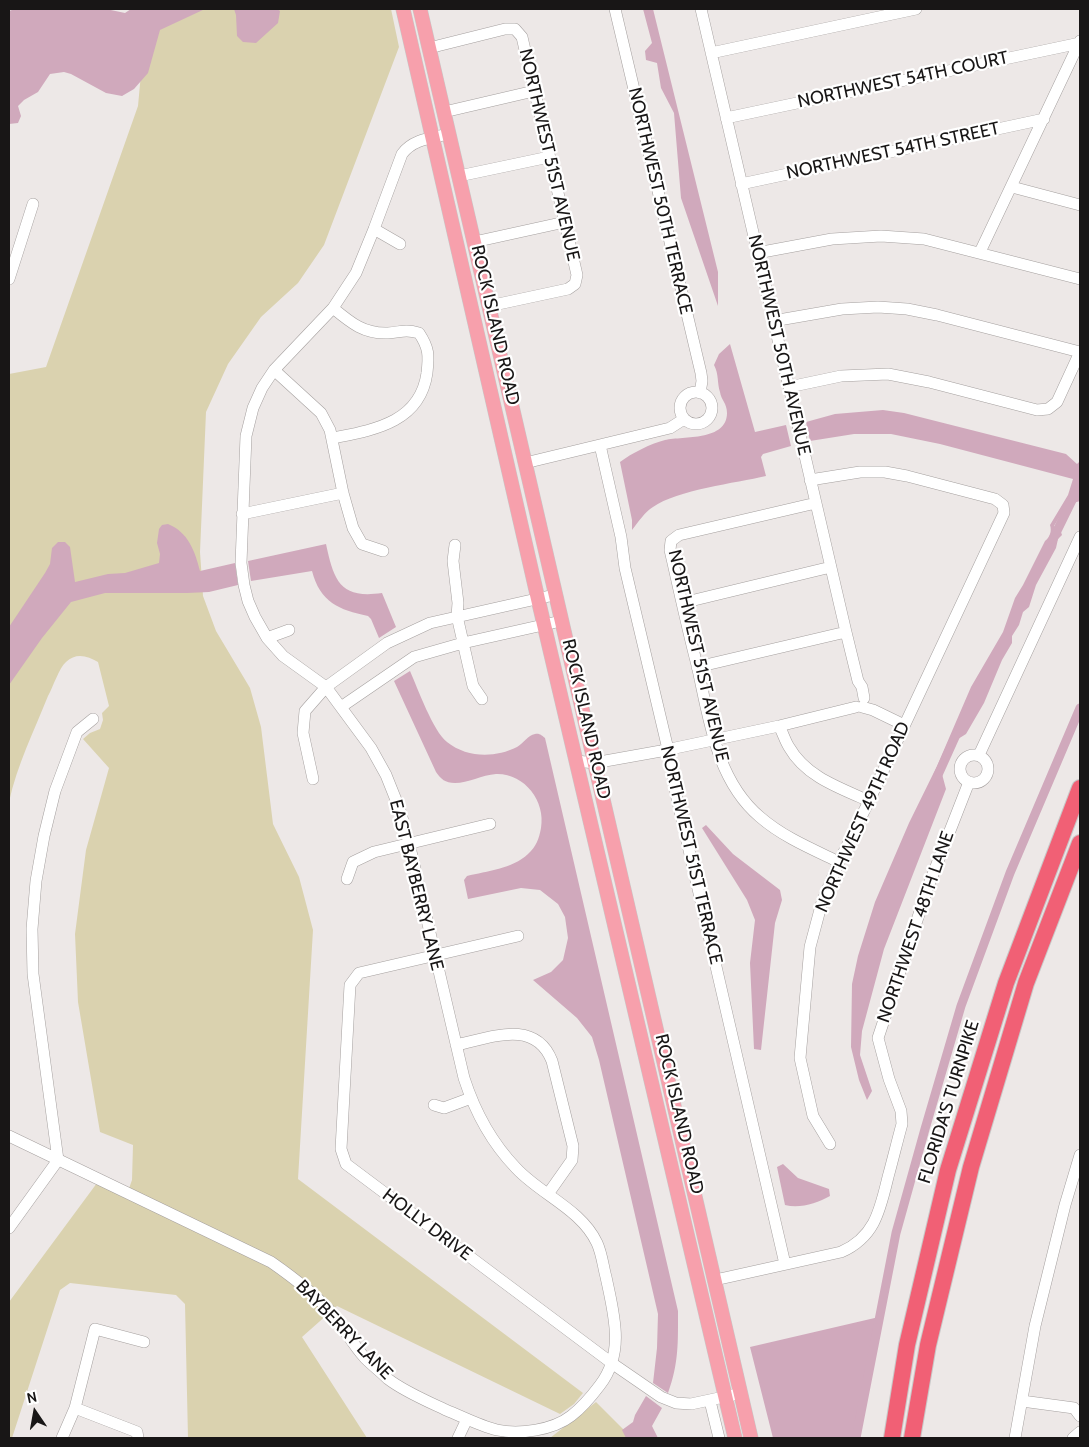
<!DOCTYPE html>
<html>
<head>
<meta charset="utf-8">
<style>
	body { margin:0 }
	#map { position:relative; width:1089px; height:1447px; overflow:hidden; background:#ede8e7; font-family:Cabin,sans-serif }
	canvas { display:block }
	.frame { position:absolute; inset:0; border:10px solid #181616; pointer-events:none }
	.north { position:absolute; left:10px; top:1387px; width:50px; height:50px; -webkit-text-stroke:4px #fff; paint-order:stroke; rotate:348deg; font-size:14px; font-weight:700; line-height:20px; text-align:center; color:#181616 }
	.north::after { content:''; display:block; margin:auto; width:18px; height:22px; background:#181616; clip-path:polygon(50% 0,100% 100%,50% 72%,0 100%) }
</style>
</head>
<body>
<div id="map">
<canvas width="1089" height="1447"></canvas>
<div class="frame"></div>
<div class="north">N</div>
</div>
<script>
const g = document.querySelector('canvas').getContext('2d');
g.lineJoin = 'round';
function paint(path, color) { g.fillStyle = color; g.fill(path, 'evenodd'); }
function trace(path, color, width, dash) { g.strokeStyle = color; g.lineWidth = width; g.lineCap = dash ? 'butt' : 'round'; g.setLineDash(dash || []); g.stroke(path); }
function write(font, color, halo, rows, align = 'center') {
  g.font = font + ' Cabin,sans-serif'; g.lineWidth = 4.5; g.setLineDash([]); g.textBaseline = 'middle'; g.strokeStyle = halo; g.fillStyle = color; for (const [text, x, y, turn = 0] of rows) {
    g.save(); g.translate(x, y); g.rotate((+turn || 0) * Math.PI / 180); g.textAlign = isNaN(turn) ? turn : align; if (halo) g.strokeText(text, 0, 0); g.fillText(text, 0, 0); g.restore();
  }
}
paint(new Path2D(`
	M173,9h218l8,38 -75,198 -26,38 -37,34 -33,47 -22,48 -6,140 3,44 13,35 34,57 11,39 12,97 26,53 14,53 -15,249 285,214 -9,11 -14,10 -223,-108 -35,31 65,101h-179l-3,-134 -9,-9 -106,-12 -10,7 -48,148h-3v-136l88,-119 29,14 6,-17 1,-35 -33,-13 -22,-130 -3,-68 11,-84 23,-82 -26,-29 7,-6 10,-4 3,-9 -1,-7 7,-7 -11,-44c-10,-6 -22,-10 -32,0 -7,6 -13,25 -18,34 -14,35 -31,69 -39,106v-428l37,-7 92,-261 7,-76z
	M596,1402l36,36h-82z`), '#dad2af');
paint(new Path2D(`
	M15,9h91l19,4 6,-4h74l-45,21 -12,43 -14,16 -12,7 -16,-3 -35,-19 -7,-2 -14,2 -12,18 -14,8 -6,6 3,10 -3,7 -9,1v-113z
	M234,9h43l3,2 -2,12 -22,20 -13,-1 -6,-6 -1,-21z
	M643,9h10l65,263v34l-37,-108 -7,-85 -13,-25 -4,-25 -11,-3 -1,-9 7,-8z
	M730,344l25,88 31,-7 5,21 -28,8 -2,3 5,19c-30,7 -89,14 -113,31 -8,5 -15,15 -21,23v-10l-12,-58c12,-9 30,-18 45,-22 19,-4 62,1 62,-27 0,-10 -6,-13 -7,-21 -3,-9 -1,-18 -6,-27l5,-11z
	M883,410l21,3 162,41 11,10 3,-3v40l-13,4 -13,21 7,6 1,3 -4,4 -2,9 -20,37 -7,22 -6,5 -4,13 -7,11v7l-10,17 -18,43 -18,31 -8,5 -3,8 -6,-2 -9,20 4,3 -2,6 4,15 -62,160 -22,82 -2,24 12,36 -5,9 -8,-20 -8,-33 1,-63 6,-28 17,-54 34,-79 28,-57 34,-79 32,-55 12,-34 8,-13 22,-44c5,-4 7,-10 5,-16l18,-30 5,-16 -133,-35 -49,-10h-37l-44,7 -4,-19 29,-8z
	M168,524c20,8 27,27 32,47l35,-8 3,22 -29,7 -22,1h-82l-34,9 -29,36 -33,47v-58l36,-54 5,-9 2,-16 6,-6h7l5,5 5,35 33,-8 17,-1 34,-10 1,-9 -3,-11 2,-14 3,-4z
	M326,544c8,37 14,55 56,49l14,34 -17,11 -8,-19 -3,-3c-29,-6 -48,-14 -56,-45l-61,10 -3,-20z
	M410,671c8,18 23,60 37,71 20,16 48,16 70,5 6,-3 11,-12 18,-13 5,-1 7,2 10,4l133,573c0,31 1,52 -10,82l-15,-10 4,-35 1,-34 -59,-254 -7,-23 -15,-19 -44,-38 18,-8 12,-12 5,-22 -3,-21 -7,-13 -18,-14 -19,-2 -53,11 -4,-19 3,-4c20,-5 45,-7 61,-22 8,-7 11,-15 13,-26 5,-27 -17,-55 -45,-54 -14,1 -28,9 -41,9 -10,0 -14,-4 -19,-11l-42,-91z
	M706,825l27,29 47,36 2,10 -7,23 -14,127 -7,-1 -4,-86 5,-43 -8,-20 -45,-72z
	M783,1164l15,14 31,11 1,7c-13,7 -30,13 -45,9l-8,-38z
	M879,1317l-23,121h-83l-23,-91z
	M646,1396l16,12 -10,18 6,12h-32l-4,-8 11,-8 2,-7z`), '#d0a9bc');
trace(new Path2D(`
	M1053,539l27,-55
	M938,775l18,-40
	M856,1438l40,-205 29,-104 36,-123 49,-133 70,-165`), '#d0a9bc', 9);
const minor = new Path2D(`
	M615,9l86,364 1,8 -2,12
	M701,9l145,623 12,49 4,6 2,11
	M429,48l76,-19h10l7,8 55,238 -2,9 -7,5 -79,17
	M711,53l205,-44
	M444,112l90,-21
	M726,118l354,-75
	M459,176l90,-19
	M741,184l303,-65
	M1012,187l68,18
	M374,229l26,15
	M474,242l91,-20
	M980,252l100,-211
	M757,253l75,-14 49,-3 43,3 156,40
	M9,279l24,-75
	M773,321l69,-12 36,-2 29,2 30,6 143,37
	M274,370l47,43 9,17 13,63 10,35 9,16 21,7
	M789,387l52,-11 47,-2 41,8 108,28 11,-1 9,-7 23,-50
	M680 408a16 16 0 1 1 32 0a16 16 0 1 1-32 0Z
	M333,438c40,-8 87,-15 94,-65 2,-18 2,-25 -8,-40 -15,-4 -17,-1 -31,0 -24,1 -37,-10 -55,-25
	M600,445l21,92 4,31 46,194 5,32 109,470
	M525,463l145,-35 14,-9
	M810,480l50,-8h25l22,4 88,23 8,6 1,8 -135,288 -30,61 -17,40 -12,45 -10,111 13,58 17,28
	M816,503l-137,32 -8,6 -1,9c9,39 17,77 27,115 12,53 19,115 63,152 23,20 52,32 79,45
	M242,514l101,-21
	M455,545l-2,16 5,42 -1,13 16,70 9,13
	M682,603l149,-36
	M267,638l22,-8
	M697,667l149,-35
	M341,707l73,-50 49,-14 98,-22
	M862,707l11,3 31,15
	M779,726c4,7 6,15 10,21 17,30 51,41 80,54
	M960 769a14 14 0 1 1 28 0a14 14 0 1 1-28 0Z
	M979,755l101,-218
	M577,761l17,2 67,-12 118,-25 77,-19
	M313,779l-10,-46 2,-22 21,-24 61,-44 43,-20 124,-28
	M347,879l6,-17 21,-10 116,-28
	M518,936l-159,37 -9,12 -9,164 5,15 267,200 48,33 15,6 15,1 42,-9
	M456,1045c34,-7 79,-27 96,16l21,85 -1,14 -24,34
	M434,1105l10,3 27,-10
	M9,1136l262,126c23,16 43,31 62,52 11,14 20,31 32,44 7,7 16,14 23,21 17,13 39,22 58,31 17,7 34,16 51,20 22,5 56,0 74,-14 12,-9 20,-19 29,-31 25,-33 14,-70 6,-108 -3,-11 -4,-23 -9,-34 -16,-34 -56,-48 -81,-75 -25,-26 -41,-56 -52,-90l-55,-235 -9,-33 -14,-35 -15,-27 -45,-61 -43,-31 -16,-18 -12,-21 -7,-16 -4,-16 -3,-22 5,-127 7,-28 9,-20 12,-18 59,-62 23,-35 18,-44 28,-75c11,-15 30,-16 47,-20
	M9,1228l49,-68 -25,-186 -1,-45 4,-48 8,-45 11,-45 22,-59 16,-13
	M715,1280l126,-28c34,-15 39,-42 47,-75 5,-18 9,-35 14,-53l-1,-13 -12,-32 -11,-41 50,-151 41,-105
	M710,1401l9,37
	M1022,1401l52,7 6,8
	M75,1408l62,24 1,6
	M62,1438l13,-30 20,-79 49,13
	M458,1438l9,-19
	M1015,1438l20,-112 30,-121 15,-50
	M1073,1438l7,-6`);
const major = new Path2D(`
	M403,9l135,590 197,839
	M420,9l331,1429`);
const highway = new Path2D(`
	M892,1438l15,-93 41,-175 58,-187 74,-195
	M912,1438l16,-93 43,-178 55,-184 54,-140`);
trace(minor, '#a5a09f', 12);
trace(major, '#c8c7c7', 15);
trace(highway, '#c8c7c7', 18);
trace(minor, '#fff', 11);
trace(major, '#f7a0ac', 14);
trace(highway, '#f16075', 16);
write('18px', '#181616', '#fff', [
	["NORTHWEST 54TH COURT",903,80,-12],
	["NORTHWEST 54TH STREET",893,151,-12],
	["NORTHWEST 51ST AVENUE",549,155,77],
	["NORTHWEST 50TH TERRACE",660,201,77],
	["ROCK ISLAND ROAD",495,325,77],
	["NORTHWEST 50TH AVENUE",779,345,77],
	["NORTHWEST 51ST AVENUE",698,656,77],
	["ROCK ISLAND ROAD",586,719,77],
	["NORTHWEST 49TH ROAD",863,817,-66],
	["NORTHWEST 51ST TERRACE",691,855,77],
	["EAST BAYBERRY LANE",416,885,76],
	["NORTHWEST 48TH LANE",916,927,-71],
	["FLORIDA'S TURNPIKE",949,1102,-73],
	["ROCK ISLAND ROAD",679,1114,77],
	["HOLLY DRIVE",427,1225,37],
	["BAYBERRY LANE",344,1330,46]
]);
</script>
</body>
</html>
